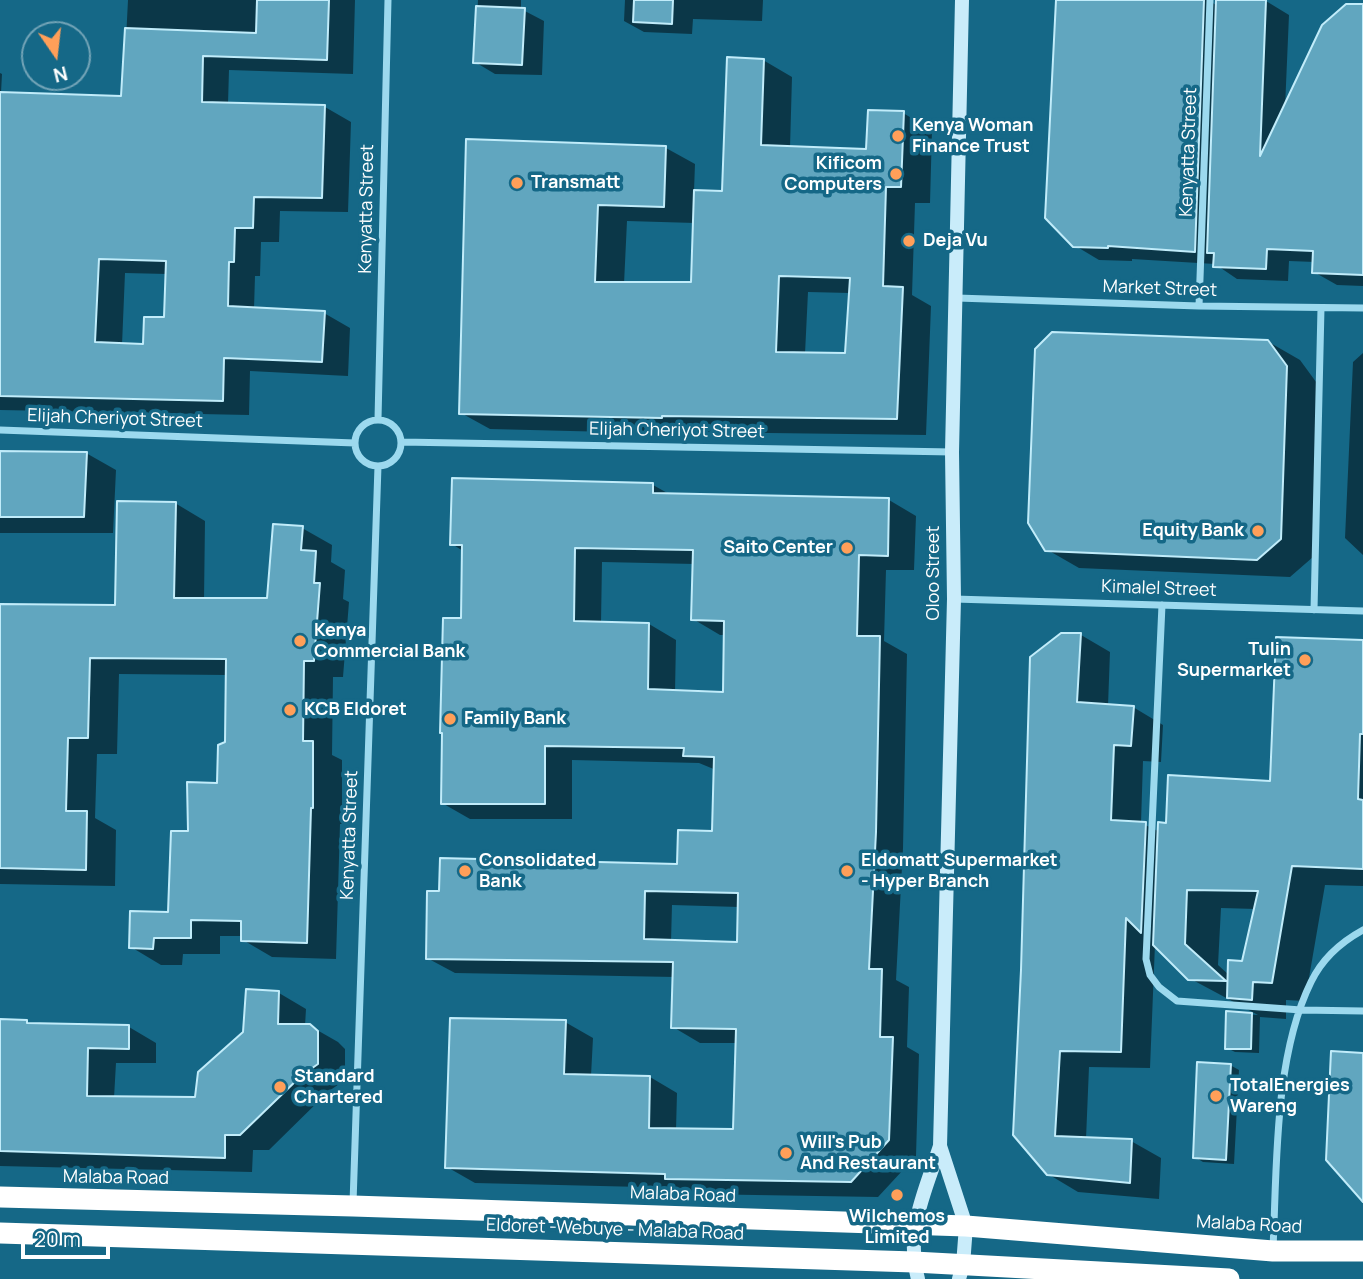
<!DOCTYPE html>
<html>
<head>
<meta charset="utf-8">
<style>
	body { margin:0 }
	#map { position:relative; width:1363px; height:1279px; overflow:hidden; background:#156887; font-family:Manrope,sans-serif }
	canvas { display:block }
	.north { position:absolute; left:21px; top:21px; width:70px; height:70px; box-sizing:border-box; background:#156887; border:2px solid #73a4b7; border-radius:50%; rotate:166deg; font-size:19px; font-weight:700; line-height:28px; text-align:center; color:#fff }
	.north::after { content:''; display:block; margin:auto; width:24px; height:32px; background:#ff9f59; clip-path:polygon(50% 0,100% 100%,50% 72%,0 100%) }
	.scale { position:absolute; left:21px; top:1227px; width:89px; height:32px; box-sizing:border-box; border:4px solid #fff; border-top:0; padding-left:9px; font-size:21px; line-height:24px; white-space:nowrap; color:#fff; -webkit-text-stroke:5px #156887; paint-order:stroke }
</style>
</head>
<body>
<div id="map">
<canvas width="1363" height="1279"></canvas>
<div class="north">N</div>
<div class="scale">20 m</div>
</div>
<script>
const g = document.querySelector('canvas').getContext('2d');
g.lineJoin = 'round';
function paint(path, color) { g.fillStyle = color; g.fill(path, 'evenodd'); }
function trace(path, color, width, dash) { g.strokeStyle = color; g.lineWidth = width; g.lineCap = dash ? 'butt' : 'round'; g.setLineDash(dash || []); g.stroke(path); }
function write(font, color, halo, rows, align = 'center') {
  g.font = font + ' Manrope,sans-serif'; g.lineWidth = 7; g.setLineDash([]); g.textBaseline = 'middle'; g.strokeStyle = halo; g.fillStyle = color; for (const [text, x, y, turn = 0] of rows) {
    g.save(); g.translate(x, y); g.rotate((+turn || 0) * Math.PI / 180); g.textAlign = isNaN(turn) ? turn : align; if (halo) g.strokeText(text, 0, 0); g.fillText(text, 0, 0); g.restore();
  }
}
paint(new Path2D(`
	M128,0h227l-2,74 -124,-4 -1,34 97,3 26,15 -3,90 -68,-1 -1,31h-18l-1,34h-5l-1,33 70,4 26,15 -2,48 -98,-5 -1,44 -249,-5v-337l2,1 -1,19 122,5zM125,273l42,1 -2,45 -20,27 -23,-1z
	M478,0h43v9l23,12 -2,54 -47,-1 -20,-12z
	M625,0h138l-1,21 -69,-2 -1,15 -48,-2 -20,-11z
	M1057,0h152l8,6v-6l49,1 23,14 -4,93 78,-102v280l-26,-1 -23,-13 1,-10 -26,-1 -1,20 -51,-2 -22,-15 -83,-5v2l-33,-1 -25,-15z
	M763,60l29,17 -2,71 78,3 35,-38 29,17 -2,73h-15l-3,92 19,11 -5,129 -235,-3v2l-201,-5 -29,-16 7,-272 198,7 29,16 -1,27 30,1zM627,221l68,2 -2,60 -69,1zM808,292l42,1 -4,62 -41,-1z
	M1267,341l33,19 19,26 -6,171 -23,20 -211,-9 -33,-19z
	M1363,353v202l-18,-17 8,-176z
	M0,452l86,1 30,17 -3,63h-113z
	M653,485l18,10 218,5 27,16 -2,54h-28l-2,71 23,13 -4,194 -7,132 13,7 -2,60 12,7 -3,102 -38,41 -184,-3 -10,-6 -209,-5 -28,-16 118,-145 28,16 -2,38 59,1 27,16 -1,37 59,1 2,-88h-37l-27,-16 2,-50 -220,-4 -28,-15 252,-92 34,-33 3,-63 -17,-7 -127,-3v59h-102l-28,-16 20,-183 1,-69 -11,-7zM602,562l93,2 -2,55 27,16h5v59l-50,-2 1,-52 -27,-16 -48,-1zM672,905l67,2v37l-68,-2z
	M175,503l30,18 -1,79h65l33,-72 30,17 -1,17 14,8 -2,29 6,3 -6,75h-10l-1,78 10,5v64h-2l-4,135 -64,-2 -29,-17v-4h-23v18h-37l-1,11h-21l-30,-18 39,-33 19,-81 30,-49 8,-41v-68l-108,-1 -2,80h-20l-2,64 21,12 -1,56 -115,-2v-279l117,2z
	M1081,635l29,17 -2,54 25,1 30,18 -2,37 -18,-1 -2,62 19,9 7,-7 105,-43 91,-140v244l-38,-1 -20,116 -19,-1v19l-26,-2 -1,36 -24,-1 -8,-4 1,-35 30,2 -69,-37 -34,-34 -5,124 -61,-1 -3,72 45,2 30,17 -2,41 -81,-7 -30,-18zM1221,908l35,1 -12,54 -15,12 -11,-10z
	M279,993l27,16 -1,17h5l28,16 7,7v31l-16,11 -60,59h-16l-1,22 -252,-6v-145l26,1 5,2 98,3 27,16v20h-40l-2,35 82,1 48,-66z
	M1230,1065l9,5 -5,94 -31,-2 -8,-5z`), '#0007');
const building = new Path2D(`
	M257,0h72l-2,60 -124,-4 -1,46 123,3 -3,93 -68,-1 -1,31h-18l-1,34h-5l-1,44 97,5 -3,51 -98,-4 -1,43 -223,-5v-304l121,4 4,-68 131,5zM99,259l67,2 -2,56h-20l-1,27 -48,-2z
	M634,0h39l-1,24 -39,-2z
	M1056,0h148l-9,252 -87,-6v2l-35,-1 -28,-29z
	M1216,0h50l-6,156 62,-131 24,-21h17v271l-51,-2 1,-22 -46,-2 -1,20 -53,-2 1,-14h-7z
	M476,6l49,2 -3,57 -49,-2z
	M727,57l37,2 -3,86 105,4 2,-39 36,1 -3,76h-15l-3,99 20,1 -6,132 -235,-3v2l-203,-4 7,-275 200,7 -2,61 -66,-2 -3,77h96l3,-92 28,1zM779,276l71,2 -5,75 -69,-1z
	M1052,332l216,8 19,26 -6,173 -24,21 -212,-9 -17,-28 7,-174z
	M0,451l87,1 -3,65h-84z
	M452,478l201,5v10l236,5 -1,58 -29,-1 -2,81h23l-4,196 -7,137h13l-2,68h13l-4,103 -38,42 -186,-3v-5l-220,-6 5,-150 116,2 -2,54 86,2 -1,52 84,1 3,-100 -65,-1 2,-66 -247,-3 1,-68h12l1,-33 237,6 1,-34 34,1 2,-74 -31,-1 1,-8 -139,-2v58h-104l1,-71h-2l3,-115h18l1,-73h-12zM575,548l118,2 -2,70 33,1 -1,71 -75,-3 1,-66 -75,-2zM645,891l93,2 -1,49 -93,-3z
	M117,501l59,1 -2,96h93l6,-74 30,2 -2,24 15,1 -2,32h6l-6,78h-10l-1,80h10v67h-2l-4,135 -66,-2v-20l-50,-1v18h-37l-1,11 -24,-1 1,-37 38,1 3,-81h17l-1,-49 30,1 1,-38 7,-3 1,-83 -136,-1 -2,80h-20l-2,73h21l-1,59 -86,-2v-264l115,1z
	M1061,633h20l-4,69 57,4 -3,40 -17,-1 -3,75 35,2 -5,111 -15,-15 -5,134 -61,-1 -5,85 77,3 -2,44 -83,-8 -34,-40 8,-165 9,-313z
	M1276,637l87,3v94h-3l-2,65 5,1v69l-71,-3 -20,117 -19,-1 -1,18 -25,-2 1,-38 14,1 16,-70 -71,-1 -2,54 41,37 -38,-1 -35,-35 5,-123 8,1 2,-48 102,6z
	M246,989l33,2 -1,33h32l8,7v33l-17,12 -61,59h-15v23l-225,-7v-132l27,1v3l102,2v24l-41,-1 -1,48 108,1 3,-25 45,-40z
	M1226,1011l26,2 -1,36h-26z
	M1331,1051l32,2v149l-37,-42z
	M1197,1062l34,2 -5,96 -33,-2z`);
paint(building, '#61a6bf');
trace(building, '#c1ecfa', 2);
trace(new Path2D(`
	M957,298l242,8 164,2
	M1199,306l11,-306
	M378,419l10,-419
	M355 443a23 23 0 1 1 46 0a23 23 0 1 1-46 0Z
	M0,430l355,13
	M402,442l550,10
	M954,599l409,12
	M1162,605l-16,354 4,16 9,12 18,14 124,9 62,1
	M1314,610l7,-302
	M353,1203l25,-737
	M1273,1248c4,-82 1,-191 38,-266 11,-23 30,-40 52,-52`), '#9cd9ee', 7);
trace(new Path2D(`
	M940,1146l26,80 -3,39 -4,14
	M918,1279c-13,-49 7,-87 22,-133l14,-547 -2,-147 10,-452`), '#c9ecfa', 14);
trace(new Path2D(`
	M0,1197l353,9 613,20 307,25h90
	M0,1233l914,29 315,17`), '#fff', 21);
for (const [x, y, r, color] of [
	[898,136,7,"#ff9f59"],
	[896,174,7,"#ff9f59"],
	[517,183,7,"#ff9f59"],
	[909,241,7,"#ff9f59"],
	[1258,531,7,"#ff9f59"],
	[847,548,7,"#ff9f59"],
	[300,641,7,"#ff9f59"],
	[1305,660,7,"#ff9f59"],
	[290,710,7,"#ff9f59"],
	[450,719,7,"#ff9f59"],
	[465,871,7,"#ff9f59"],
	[847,871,7,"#ff9f59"],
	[280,1087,7,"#ff9f59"],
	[1216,1096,7,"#ff9f59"],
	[786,1153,7,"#ff9f59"],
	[897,1195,7,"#ff9f59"]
]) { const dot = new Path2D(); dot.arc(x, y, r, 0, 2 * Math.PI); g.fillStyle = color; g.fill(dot); trace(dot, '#156887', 2.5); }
write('bold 18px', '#fff', '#156887', [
	["Kenya Woman",912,126],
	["Finance Trust",912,147],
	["Kificom",882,164,"right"],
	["Computers",882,185,"right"],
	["Transmatt",531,183],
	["Deja Vu",923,241],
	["Equity Bank",1244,531,"right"],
	["Saito Center",833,548,"right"],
	["Kenya",314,631],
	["Commercial Bank",314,652],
	["Tulin",1291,650,"right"],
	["Supermarket",1291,671,"right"],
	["KCB Eldoret",304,710],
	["Family Bank",464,719],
	["Consolidated",479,861],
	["Bank",479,882],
	["Eldomatt Supermarket",861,861],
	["- Hyper Branch",861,882],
	["Standard",294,1077],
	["Chartered",294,1098],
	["TotalEnergies",1230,1086],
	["Wareng",1230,1107],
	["Will's Pub",800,1143],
	["And Restaurant",800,1164],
	["Wilchemos",897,1217,"center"],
	["Limited",897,1238,"center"]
], 'left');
write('18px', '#fff', '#156887', [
	["Kenyatta Street",1189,152,-88],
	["Kenyatta Street",367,209,-89],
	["Market Street",1160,289,2],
	["Elijah Cheriyot Street",115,419,2],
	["Elijah Cheriyot Street",677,431,1],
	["Oloo Street",934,573,-90],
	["Kimalel Street",1159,589,2],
	["Kenyatta Street",350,835,-88],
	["Malaba Road",116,1178,1],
	["Malaba Road",683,1195,2],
	["Malaba Road",1249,1225,3],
	["Eldoret -Webuye - Malaba Road",615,1230,2]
]);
</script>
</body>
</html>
